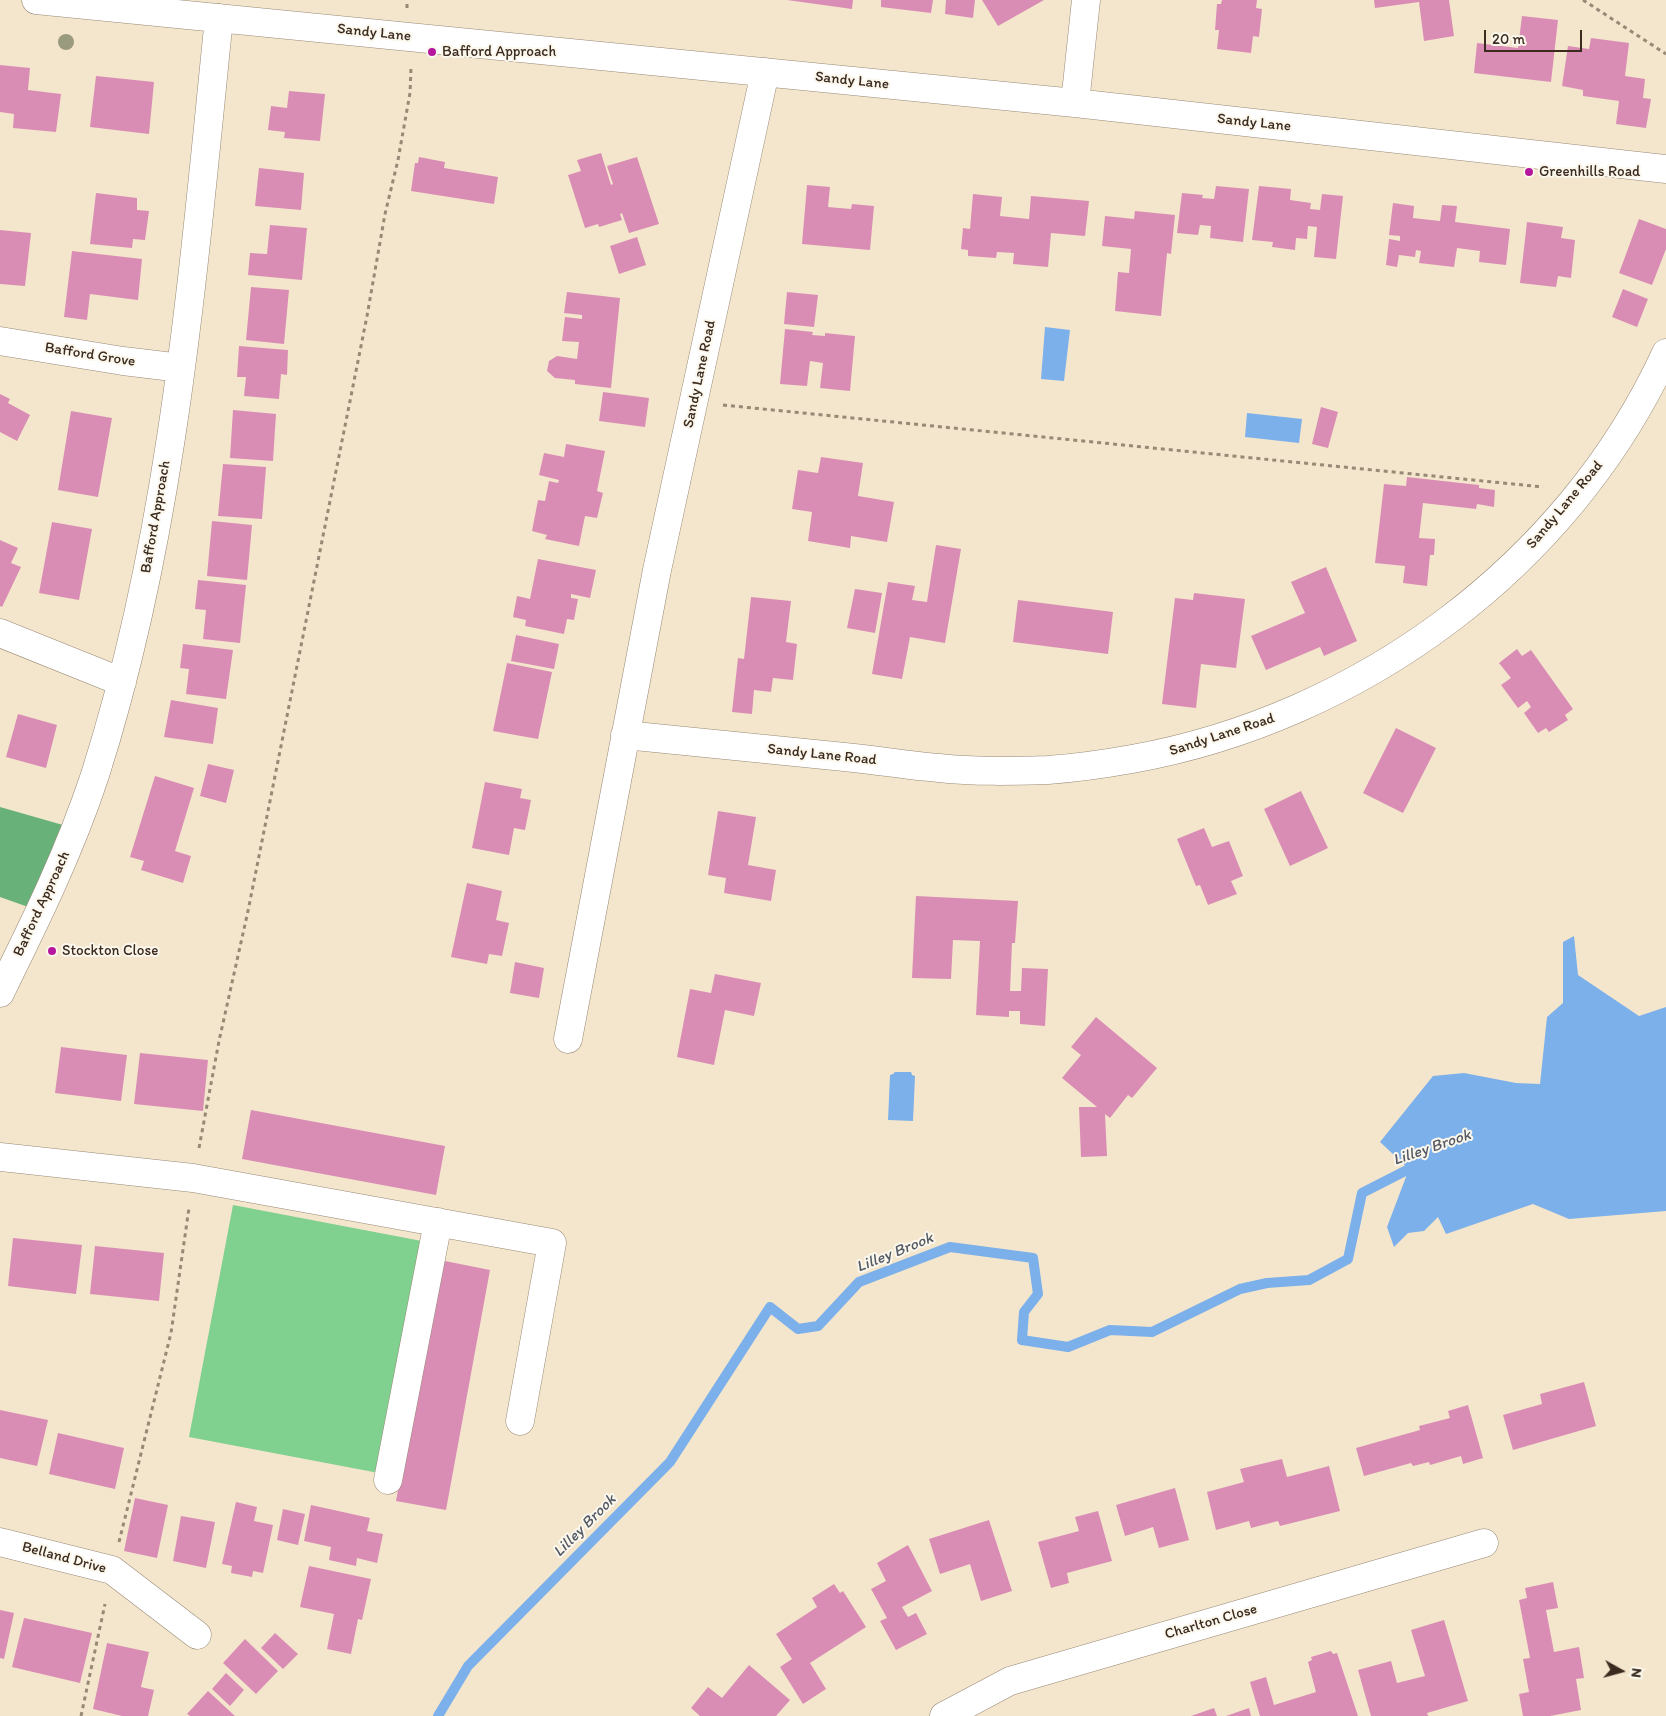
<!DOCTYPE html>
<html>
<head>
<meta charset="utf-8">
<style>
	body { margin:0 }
	#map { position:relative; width:1666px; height:1716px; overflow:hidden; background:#f4e6cd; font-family:Itim,sans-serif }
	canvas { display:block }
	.north { position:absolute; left:1596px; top:1646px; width:50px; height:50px; -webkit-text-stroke:4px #fbf7ec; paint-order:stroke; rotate:97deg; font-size:14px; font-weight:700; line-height:20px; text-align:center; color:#3b2a1e }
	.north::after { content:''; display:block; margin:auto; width:18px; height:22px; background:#3b2a1e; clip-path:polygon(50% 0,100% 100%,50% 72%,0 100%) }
	.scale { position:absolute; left:1484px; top:30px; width:98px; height:22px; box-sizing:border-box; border:2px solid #3b2a1e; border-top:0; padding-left:6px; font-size:15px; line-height:18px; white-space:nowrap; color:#3b2a1e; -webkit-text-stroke:4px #fbf7ec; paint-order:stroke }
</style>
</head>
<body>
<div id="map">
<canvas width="1666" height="1716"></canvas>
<div class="north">N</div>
<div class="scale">20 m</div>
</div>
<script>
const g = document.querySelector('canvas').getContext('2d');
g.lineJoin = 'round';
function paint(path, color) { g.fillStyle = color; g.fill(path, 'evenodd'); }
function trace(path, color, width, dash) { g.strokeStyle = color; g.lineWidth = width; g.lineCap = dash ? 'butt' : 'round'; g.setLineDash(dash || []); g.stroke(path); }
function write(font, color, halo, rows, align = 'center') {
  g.font = font + ' Itim,sans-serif'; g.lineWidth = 4; g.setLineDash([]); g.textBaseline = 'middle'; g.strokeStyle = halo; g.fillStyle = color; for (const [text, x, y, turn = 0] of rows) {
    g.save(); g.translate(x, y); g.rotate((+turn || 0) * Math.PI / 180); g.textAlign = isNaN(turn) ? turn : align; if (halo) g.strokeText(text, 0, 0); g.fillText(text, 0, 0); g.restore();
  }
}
paint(new Path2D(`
	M233,1205l194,37 -43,232 -195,-37z`), '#80d090');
paint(new Path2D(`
	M0,807l63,18 -32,83 -31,-11z`), '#68b27a');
paint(new Path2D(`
	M1045,327l25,3 -6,51 -23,-2z
	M1247,413l55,6 -3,24 -54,-6z
	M1574,936l4,39 61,41 27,-9v204l-97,8 -36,-15 -87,30 -8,-17 -14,14 -16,2 -14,14 -7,-20 22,-58 -29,-27 53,-66 31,-3 52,10 24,1 7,-67 16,-14v-61z
	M895,1072h16l1,3 3,1 -2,45 -25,-1 2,-45 3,-1z`), '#7cb0ea');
trace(new Path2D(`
	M438,1716l30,-50 202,-204 100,-155 28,22 20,-3 41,-44 91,-35 83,11 5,36 -14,18 -2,28 46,7 42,-17 42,2 88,-43 27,-6 42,-3 39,-21 14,-66 47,-24 12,-4`), '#7cb0ea', 10);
paint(new Path2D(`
	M787,0h66l-1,9z
	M881,0h52l-2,13 -50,-6z
	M946,0h29l-2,18 -28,-4z
	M982,0h62l-46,26z
	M1222,0h35l-1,8 6,1 -3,28 -6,-1 -2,17 -34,-4 2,-19h-4l2,-26h4z
	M1374,0h75l5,36 -30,5 -5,-39 -44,6z
	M1522,16l36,4 -7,62 -77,-9 3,-30 41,5z
	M1591,38l38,5 -4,33 20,3 -2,19 8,1 -5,29 -30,-4 3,-23 -36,-5v-6l-21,-4 6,-40 21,3z
	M0,65l30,3 -2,22 33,4 -5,38 -43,-4 1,-14 -14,-2z
	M96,76l58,6 -5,52 -59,-7z
	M289,91l36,3 -5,47 -36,-3 1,-6 -17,-2 3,-24 16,2z
	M601,153l10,32 2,-1 -6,-18 30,-9 22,67 -30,9 -7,-20 -2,1 2,6 -23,7 -1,-3 -13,4 -17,-53 13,-4 -4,-11z
	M419,157l26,5 -1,6 54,9 -4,27 -83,-13 4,-28h3z
	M259,168l45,5 -3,37 -46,-4z
	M807,185l23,2 -2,20 23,2 1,-5 22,2 -4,44 -68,-6z
	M1216,186l33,3 -6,53 -33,-4 1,-12 -11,-1 -2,10 -21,-2 5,-40 21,2 -1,3 12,1z
	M1259,186l32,3 -1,11 21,3 -1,6 10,1 2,-16 21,2 -7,63 -22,-2 3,-30 -9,-1 -1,13 -11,-1 -1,12 -23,-3 1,-5 -21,-2z
	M96,193l41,5v12l12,1 -4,29 -12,-1 -1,9 -42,-4z
	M973,194l29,3 -2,19 29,3 2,-23 58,5 -4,35 -34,-3 -3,34 -35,-3 1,-11 -17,-1 -1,6 -28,-2v-6l-7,-1 2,-21 7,1z
	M1393,203l21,3 -1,12 27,3 2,-16 15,1 -2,16 55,7 -4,36 -27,-3 1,-11 -23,-3 -3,19 -35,-4 2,-12 -5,-1 -1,7 -16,-2 -2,12 -11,-2 3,-26 11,2v-5l-11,-1z
	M1135,211l40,4 -4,39 -4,-1 -6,63 -46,-5 3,-39 11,1 2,-24 -29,-3 3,-30 29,3z
	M1639,219l27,10v20l-14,36 -33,-12z
	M1527,222l36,5 -2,11 14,2 -4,38 -13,-2 -2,11 -36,-4z
	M270,225l37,3 -5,52 -54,-5 2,-22 17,1z
	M0,230l31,3 -6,53 -25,-2z
	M637,237l9,28 -27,9 -9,-28z
	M72,251l70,8 -4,41 -48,-6 -3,26 -23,-3z
	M251,287l38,3 -5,54 -38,-4z
	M1623,289l25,10 -11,28 -25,-10z
	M567,292l53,6 -9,90 -36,-4v-4l-20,-2 -8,-7 2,-10 8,-5 20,3 2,-17 -17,-1 3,-24 17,2v-4l-18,-2z
	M787,292l31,3 -4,32 -30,-3z
	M785,329l28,3 -1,3 13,1v-3l30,3 -5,55 -30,-3 3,-25 -13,-2 -3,25 -27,-2z
	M239,346l49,4 -1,25 -6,-1 -2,25 -35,-3 2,-19h-9z
	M603,392l46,6 -4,29 -46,-6z
	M0,394l10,5 -2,4 22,12 -13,26 -17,-9z
	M1321,407l17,5 -10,36 -16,-4z
	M233,410l43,4 -3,47 -43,-3z
	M71,411l41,7 -14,79 -40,-7z
	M566,444l39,7 -8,40 6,2 -6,25 -12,-2 -6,30 -34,-7 2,-4 -15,-4 6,-31 7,1 4,-20 9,2 1,-3 -20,-5 5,-22 20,4z
	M821,457l42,6 -5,33 36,6 -7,40 -36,-6 -1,12 -42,-7 4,-29 -20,-3 6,-39 20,3z
	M223,464l43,3 -4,52 -44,-3z
	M1407,477l72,8v3l16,2 -1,17 -17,-3 -1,5 -53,-6 -4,35 16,1 -1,16h-4l-3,31 -24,-3 2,-17 -30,-3 9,-79 22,2z
	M212,521l40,4 -5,55 -40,-4z
	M52,522l40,7 -13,71 -40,-7z
	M0,540l18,8 -7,15 10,4 -19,40 -2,-1z
	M936,545l25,4 -16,94 -35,-6 -8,42 -30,-5 16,-92 27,4 -3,14 15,2z
	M538,559l58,11 -6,28 -19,-4v4l7,1 -4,21 -7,-1 -3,15 -39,-8 1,-6 -13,-3 4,-21 13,3z
	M1326,567l31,74 -33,15 -4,-9 -54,23 -15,-34 54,-23 -14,-31z
	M198,580l48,5 -6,58 -37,-4 3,-29 -11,-1z
	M855,589l27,4 -7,40 -28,-5z
	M1194,593l51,6 -9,69 -35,-4 -5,44 -34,-4 13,-106 18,2z
	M751,597l40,4 -5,41 11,2 -4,36 -20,-2 -2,14 -17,-2 -2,24 -20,-2 6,-54 6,1z
	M1018,600l95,12 -5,42 -95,-12z
	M516,635l43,9 -5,25 -43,-8z
	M183,644l50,6 -7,49 -40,-5 3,-25 -9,-1z
	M1517,649l5,7 9,-6 42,59 -8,6 3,5 -19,12 -3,-4 -8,5 -14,-20 7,-6 -4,-6 -9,7 -17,-23 10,-7 -12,-15z
	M507,663l45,9 -14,67 -45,-8z
	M171,700l47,8 -5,36 -49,-7z
	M18,714l39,11 -11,43 -40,-11z
	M1396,728l40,20 -33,65 -40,-20z
	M208,764l26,6 -8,33 -26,-7z
	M155,776l39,12 -19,63 16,5 -8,27 -42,-13 3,-9 -14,-4z
	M485,782l37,7 -2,9 11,2 -6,30 -11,-2 -5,27 -37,-7z
	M1301,791l27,57 -38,18 -26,-57z
	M718,811l38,6 -8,48 28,5 -5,31 -47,-8 2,-15 -18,-3z
	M1204,828l8,19 17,-6 14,35 -12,5 6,13 -29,11 -8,-20 -4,1 -19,-47z
	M467,883l35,8 -6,29 13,3 -7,33 -13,-2 -2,10 -36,-7z
	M916,896l102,5 -3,42h-3l-2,48h11l1,-23 26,1 -3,57 -25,-2v-13h-11v6l-33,-2 4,-74 -27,-1 -2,39 -39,-1z
	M515,962l29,6 -5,30 -29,-5z
	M715,974l46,9 -7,33 -29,-6 -11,55 -37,-8 13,-68 21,4z
	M1096,1017l61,51 -25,30 -4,-3 -18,23 -5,-4 2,42 -26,1 -2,-50h18l-35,-29 19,-23 -10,-8z
	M61,1047l66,8 -6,46 -66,-8z
	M140,1053l68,7 -5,51 -69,-7z
	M251,1110l194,36 -9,49 -194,-36z
	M13,1238l69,7 -6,49 -68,-8z
	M95,1246l69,7 -5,48 -69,-7z
	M440,1260l50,10 -44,240 -50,-9z
	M1584,1382l12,44 -83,24 -10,-35 39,-11 -2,-10z
	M1468,1405l15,53 -20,6 -2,-8 -31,9 -1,-3 -16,4 -2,-3 -47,13 -8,-28 64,-18 -1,-4 31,-8 -2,-7z
	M0,1410l48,10 -11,46 -37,-8z
	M58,1433l66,15 -9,41 -66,-15z
	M1282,1459l5,18 42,-11 11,45 -60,15 -2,-5 -27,7 -2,-7 -33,9 -9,-38 37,-10 -4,-13z
	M1175,1488l14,52 -30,8 -6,-21 -28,9 -9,-31z
	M135,1498l33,7 -11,53 -33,-7z
	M236,1502l21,5 -3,14 19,4 -10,48 -10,-2 -1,6 -21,-4 1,-7 -10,-2z
	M311,1505l59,13 -3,13 16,3 -6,29 -20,-5 -1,8 -27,-6 2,-13 -27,-6z
	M283,1509l22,5 -7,31 -21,-5z
	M1098,1511l14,50 -45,12 2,10 -18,5 -13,-46 41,-11 -4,-14z
	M181,1516l34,6 -9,46 -33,-7z
	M989,1520l23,71 -31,10 -11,-37 -30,10 -11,-35z
	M908,1545l24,46 -30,16 6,10 8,-4 11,21 -31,16 -16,-29 7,-3 -16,-29 15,-8 -9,-18z
	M309,1566l62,13 -9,41 -4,-1 -7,35 -24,-5 7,-35 -34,-7z
	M1553,1582l5,26 -12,2 8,42 25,-5 5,31 -8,1 5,31 -31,6h-27l-4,-22 10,-2 -6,-33 7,-1 -11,-58 8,-2 -2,-10z
	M834,1584l6,9 3,-2 23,36 -56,36 16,26 -23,15 -23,-37 12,-8 -16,-25 41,-27 -5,-9z
	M0,1610l14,3 -10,46 -4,-1z
	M24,1618l68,15 -12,50 -68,-16z
	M1444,1620l24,81 -41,12 1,3h-57l-13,-46 33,-9 6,22 28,-7 -14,-46z
	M275,1633l23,21 -15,15 -22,-21z
	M245,1639l33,32 -22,23 -33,-31z
	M107,1643l42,9 -8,35 13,3 -6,26h-26l-29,-7z
	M1331,1651l2,3 4,-1 21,63h-98l-10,-34 16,-5 8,28 42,-13 -8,-30 4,-2 -1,-3z
	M749,1665l41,35 -14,16h-76l-9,-8 17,-21 14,11z
	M226,1673l18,17 -14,16 -18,-17z
	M208,1691l27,25h-45l-3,-2z
	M1214,1708l3,8h-26z
	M1249,1708l2,8h-25z`), '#da8db4');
const minor = new Path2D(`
	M36,0l1039,103 591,66
	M1075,103l11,-103
	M0,341l123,20 58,7
	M0,633l122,49
	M625,735c77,8 153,15 229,23 29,3 57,8 85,10 36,4 73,3 109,2 28,-2 56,-6 84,-11 228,-41 436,-193 534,-406
	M0,993c35,-71 70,-142 95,-218 78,-244 98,-503 124,-757
	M568,1039l89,-469 108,-498
	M0,1157l193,21 359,65 -32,178
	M388,1480l50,-258
	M0,1542l112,28 85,65
	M944,1716l66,-35 474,-138`);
trace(minor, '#988876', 29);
trace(new Path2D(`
	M1583,0l83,54
	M407,8v-8
	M723,405l820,82
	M199,1148l20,-107 29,-130 119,-595 18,-102 13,-54 12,-67 1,-25
	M119,1542l52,-209 18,-125
	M81,1716l24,-112`), '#988876', 3, [4, 4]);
trace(minor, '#fff', 28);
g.fillStyle = '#9a9a7f';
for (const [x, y] of [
	[66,42]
]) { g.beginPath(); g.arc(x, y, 8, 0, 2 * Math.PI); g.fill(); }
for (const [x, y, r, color] of [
	[432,52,5,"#b5179e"],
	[1529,172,5,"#b5179e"],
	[52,951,5,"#b5179e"]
]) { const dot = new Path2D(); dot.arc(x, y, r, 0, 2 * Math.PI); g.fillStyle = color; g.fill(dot); trace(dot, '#fbf7ec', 2); }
write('15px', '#3b2a1e', '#fbf7ec', [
	["Sandy Lane",374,33,6],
	["Sandy Lane",852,81,6],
	["Sandy Lane",1254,123,6],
	["Bafford Grove",90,355,9],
	["Sandy Lane Road",700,374,-78],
	["Sandy Lane Road",1565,505,-50],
	["Bafford Approach",156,517,-80],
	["Sandy Lane Road",1222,735,-18],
	["Sandy Lane Road",822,755,6],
	["Bafford Approach",42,904,-65],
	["Belland Drive",64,1558,15],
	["Charlton Close",1211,1622,-16]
]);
write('15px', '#3b2a1e', '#fbf7ec', [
	["Bafford Approach",442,52],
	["Greenhills Road",1539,172],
	["Stockton Close",62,951]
], 'left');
write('italic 16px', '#525965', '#fbf7ec', [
	["Lilley Brook",1432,1148,-19],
	["Lilley Brook",895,1253,-22],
	["Lilley Brook",585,1526,-45]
]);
</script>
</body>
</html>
